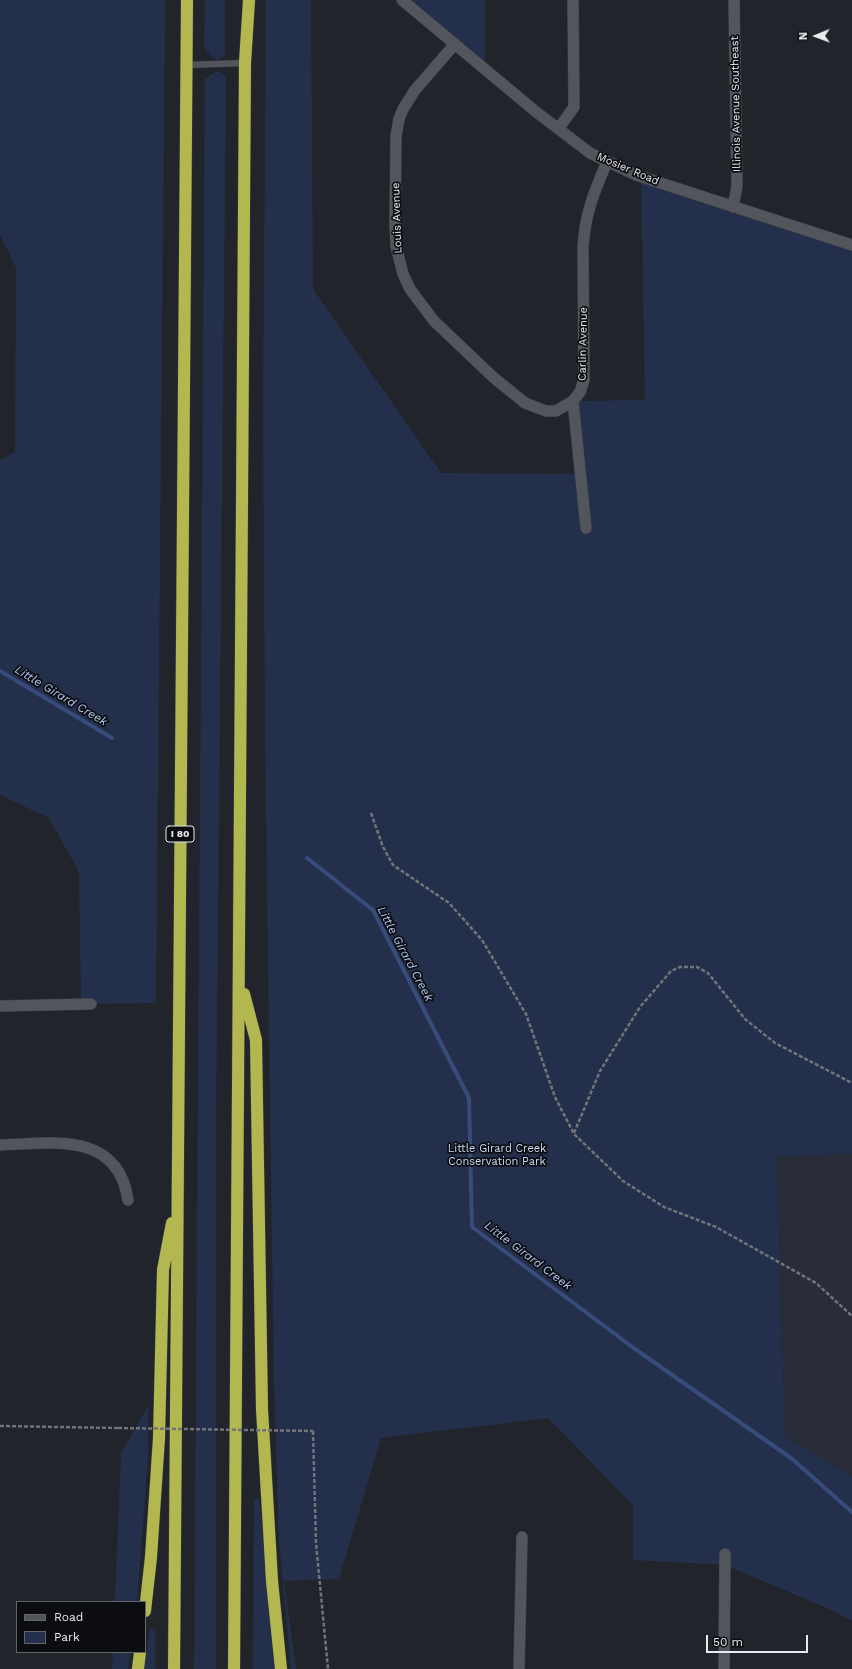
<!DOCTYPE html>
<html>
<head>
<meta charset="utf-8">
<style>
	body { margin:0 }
	#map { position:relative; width:852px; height:1669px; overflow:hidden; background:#21242a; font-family:"Work Sans",sans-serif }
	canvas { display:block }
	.legend { position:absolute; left:16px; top:1601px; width:130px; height:52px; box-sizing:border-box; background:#0c0d10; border:1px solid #646569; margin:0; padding:5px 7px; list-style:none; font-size:12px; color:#e8eaee }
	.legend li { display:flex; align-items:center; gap:8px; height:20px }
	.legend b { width:20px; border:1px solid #646569 }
	.north { position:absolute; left:796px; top:16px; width:40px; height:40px; -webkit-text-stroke:3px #0c0d10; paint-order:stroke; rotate:269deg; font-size:11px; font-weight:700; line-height:16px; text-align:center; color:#e8eaee }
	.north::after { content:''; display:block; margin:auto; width:14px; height:18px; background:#e8eaee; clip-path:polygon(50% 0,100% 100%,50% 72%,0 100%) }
	.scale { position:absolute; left:706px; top:1635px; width:102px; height:18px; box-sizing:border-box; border:2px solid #e8eaee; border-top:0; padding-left:5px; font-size:12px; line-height:14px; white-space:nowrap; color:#e8eaee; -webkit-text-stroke:3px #0c0d10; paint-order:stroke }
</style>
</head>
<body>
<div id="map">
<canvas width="852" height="1669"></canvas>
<ul class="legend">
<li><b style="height:5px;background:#52555c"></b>Road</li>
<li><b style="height:11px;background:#24304b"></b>Park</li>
</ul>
<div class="north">N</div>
<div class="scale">50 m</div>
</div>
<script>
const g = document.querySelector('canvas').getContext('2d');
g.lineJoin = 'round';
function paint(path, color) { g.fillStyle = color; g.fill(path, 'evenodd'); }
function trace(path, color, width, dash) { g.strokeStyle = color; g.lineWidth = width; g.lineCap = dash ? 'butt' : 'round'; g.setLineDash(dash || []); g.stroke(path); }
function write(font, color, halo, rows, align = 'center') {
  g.font = font + ' "Work Sans",sans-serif'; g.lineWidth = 3.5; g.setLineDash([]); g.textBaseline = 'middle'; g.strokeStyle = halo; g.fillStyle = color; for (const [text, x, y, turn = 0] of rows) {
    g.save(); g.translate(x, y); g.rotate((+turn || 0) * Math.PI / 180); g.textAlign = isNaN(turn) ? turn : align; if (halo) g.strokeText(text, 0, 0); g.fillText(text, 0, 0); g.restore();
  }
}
paint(new Path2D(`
	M852,1154v322l-67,-40 -8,-280z`), '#282d39');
paint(new Path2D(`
	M0,0h165l-9,1003 -75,1 -2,-132 -30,-54 -49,-23v-335l15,-8 1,-184 -16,-33z
	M205,0h20v55l-7,5 -6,-3 -8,-9z
	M266,0h45l2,289 128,184 139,1 -7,-73 72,-1 -4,-223 211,68v909l-75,3 8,279 67,40v145l-23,-12 -104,-44 -92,-5v-55l-85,-87 -167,20 -42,141 -55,2 12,88h-5l-12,-129 -5,-157 -9,-639 -2,-335z
	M402,0h83v70z
	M215,72h5l6,4 -10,1044v549h-22l11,-1590z
	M148,1406v52l-11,144h-22l6,-149z
	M259,1498l15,171h-21l1,-170z
	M150,1629h5v40h-11z
	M113,1652h17l-2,17h-16z`), '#24304b');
trace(new Path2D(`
	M0,671l112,67
	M307,858l66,52 96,188 3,129 163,122 156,109 61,54`), '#374c7b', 4);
const service = new Path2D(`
	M186,65l59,-2`);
const minor = new Path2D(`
	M402,0l133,111 55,42 46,22 216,70
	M454,45l-39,45 -12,19 -4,10 -3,17 -1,86 1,24 7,28 7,15 24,32 59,56 32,26 21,8h10l17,-10
	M559,128l15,-21 -1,-107
	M733,207l4,-21 -3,-186
	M586,528l-13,-127 7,-9 4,-12 -1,-133c2,-33 11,-55 24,-85
	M0,1006l91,-2
	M0,1145c53,-2 118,-14 128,55
	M519,1669l3,-132
	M724,1669l1,-115`);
const motorway = new Path2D(`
	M244,994l12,46 6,369 10,172 9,88
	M145,1611l6,-54 8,-119 4,-168 9,-47
	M138,1669l2,-17
	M174,1669l13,-1669
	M234,1669l11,-1606 4,-63`);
trace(service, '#3c3e43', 7);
trace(minor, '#3c3e43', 12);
trace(motorway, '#3c3e43', 13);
trace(new Path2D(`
	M371,813l12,34 10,18 56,38 33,37 44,74 29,83 19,37 49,47 41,26 52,20 100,56 36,33
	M574,1133l26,-62 40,-64 31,-36 9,-4h17l11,6 37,46 30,24 77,40
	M0,1426l118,2
	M313,1431l3,112 12,126`), '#72747a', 2.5, [4, 2]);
trace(service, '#52555c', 6);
trace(minor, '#52555c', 11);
trace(motorway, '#b2b74f', 12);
trace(new Path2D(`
	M118,1428l195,3`), '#72747a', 2.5, [4, 2]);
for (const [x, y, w] of [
	[180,834,28]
]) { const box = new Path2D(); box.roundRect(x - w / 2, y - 8, w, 16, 3); g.fillStyle = '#0c0d10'; g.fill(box); trace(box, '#e8eaee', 1); }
write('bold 10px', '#e8eaee', null, [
	["I 80",180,834]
]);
write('11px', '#e8eaee', '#0c0d10', [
	["Illinois Avenue Southeast",736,104,-91],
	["Mosier Road",628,169,23],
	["Louis Avenue",397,218,-92],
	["Carlin Avenue",583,344,-89]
]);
write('11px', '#cddbfa', '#0c0d10', [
	["Little Girard Creek",497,1149],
	["Conservation Park",497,1162]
]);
write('italic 12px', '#b1c6f4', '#0c0d10', [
	["Little Girard Creek",61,696,31],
	["Little Girard Creek",405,954,62],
	["Little Girard Creek",528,1256,37]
]);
</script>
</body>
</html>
